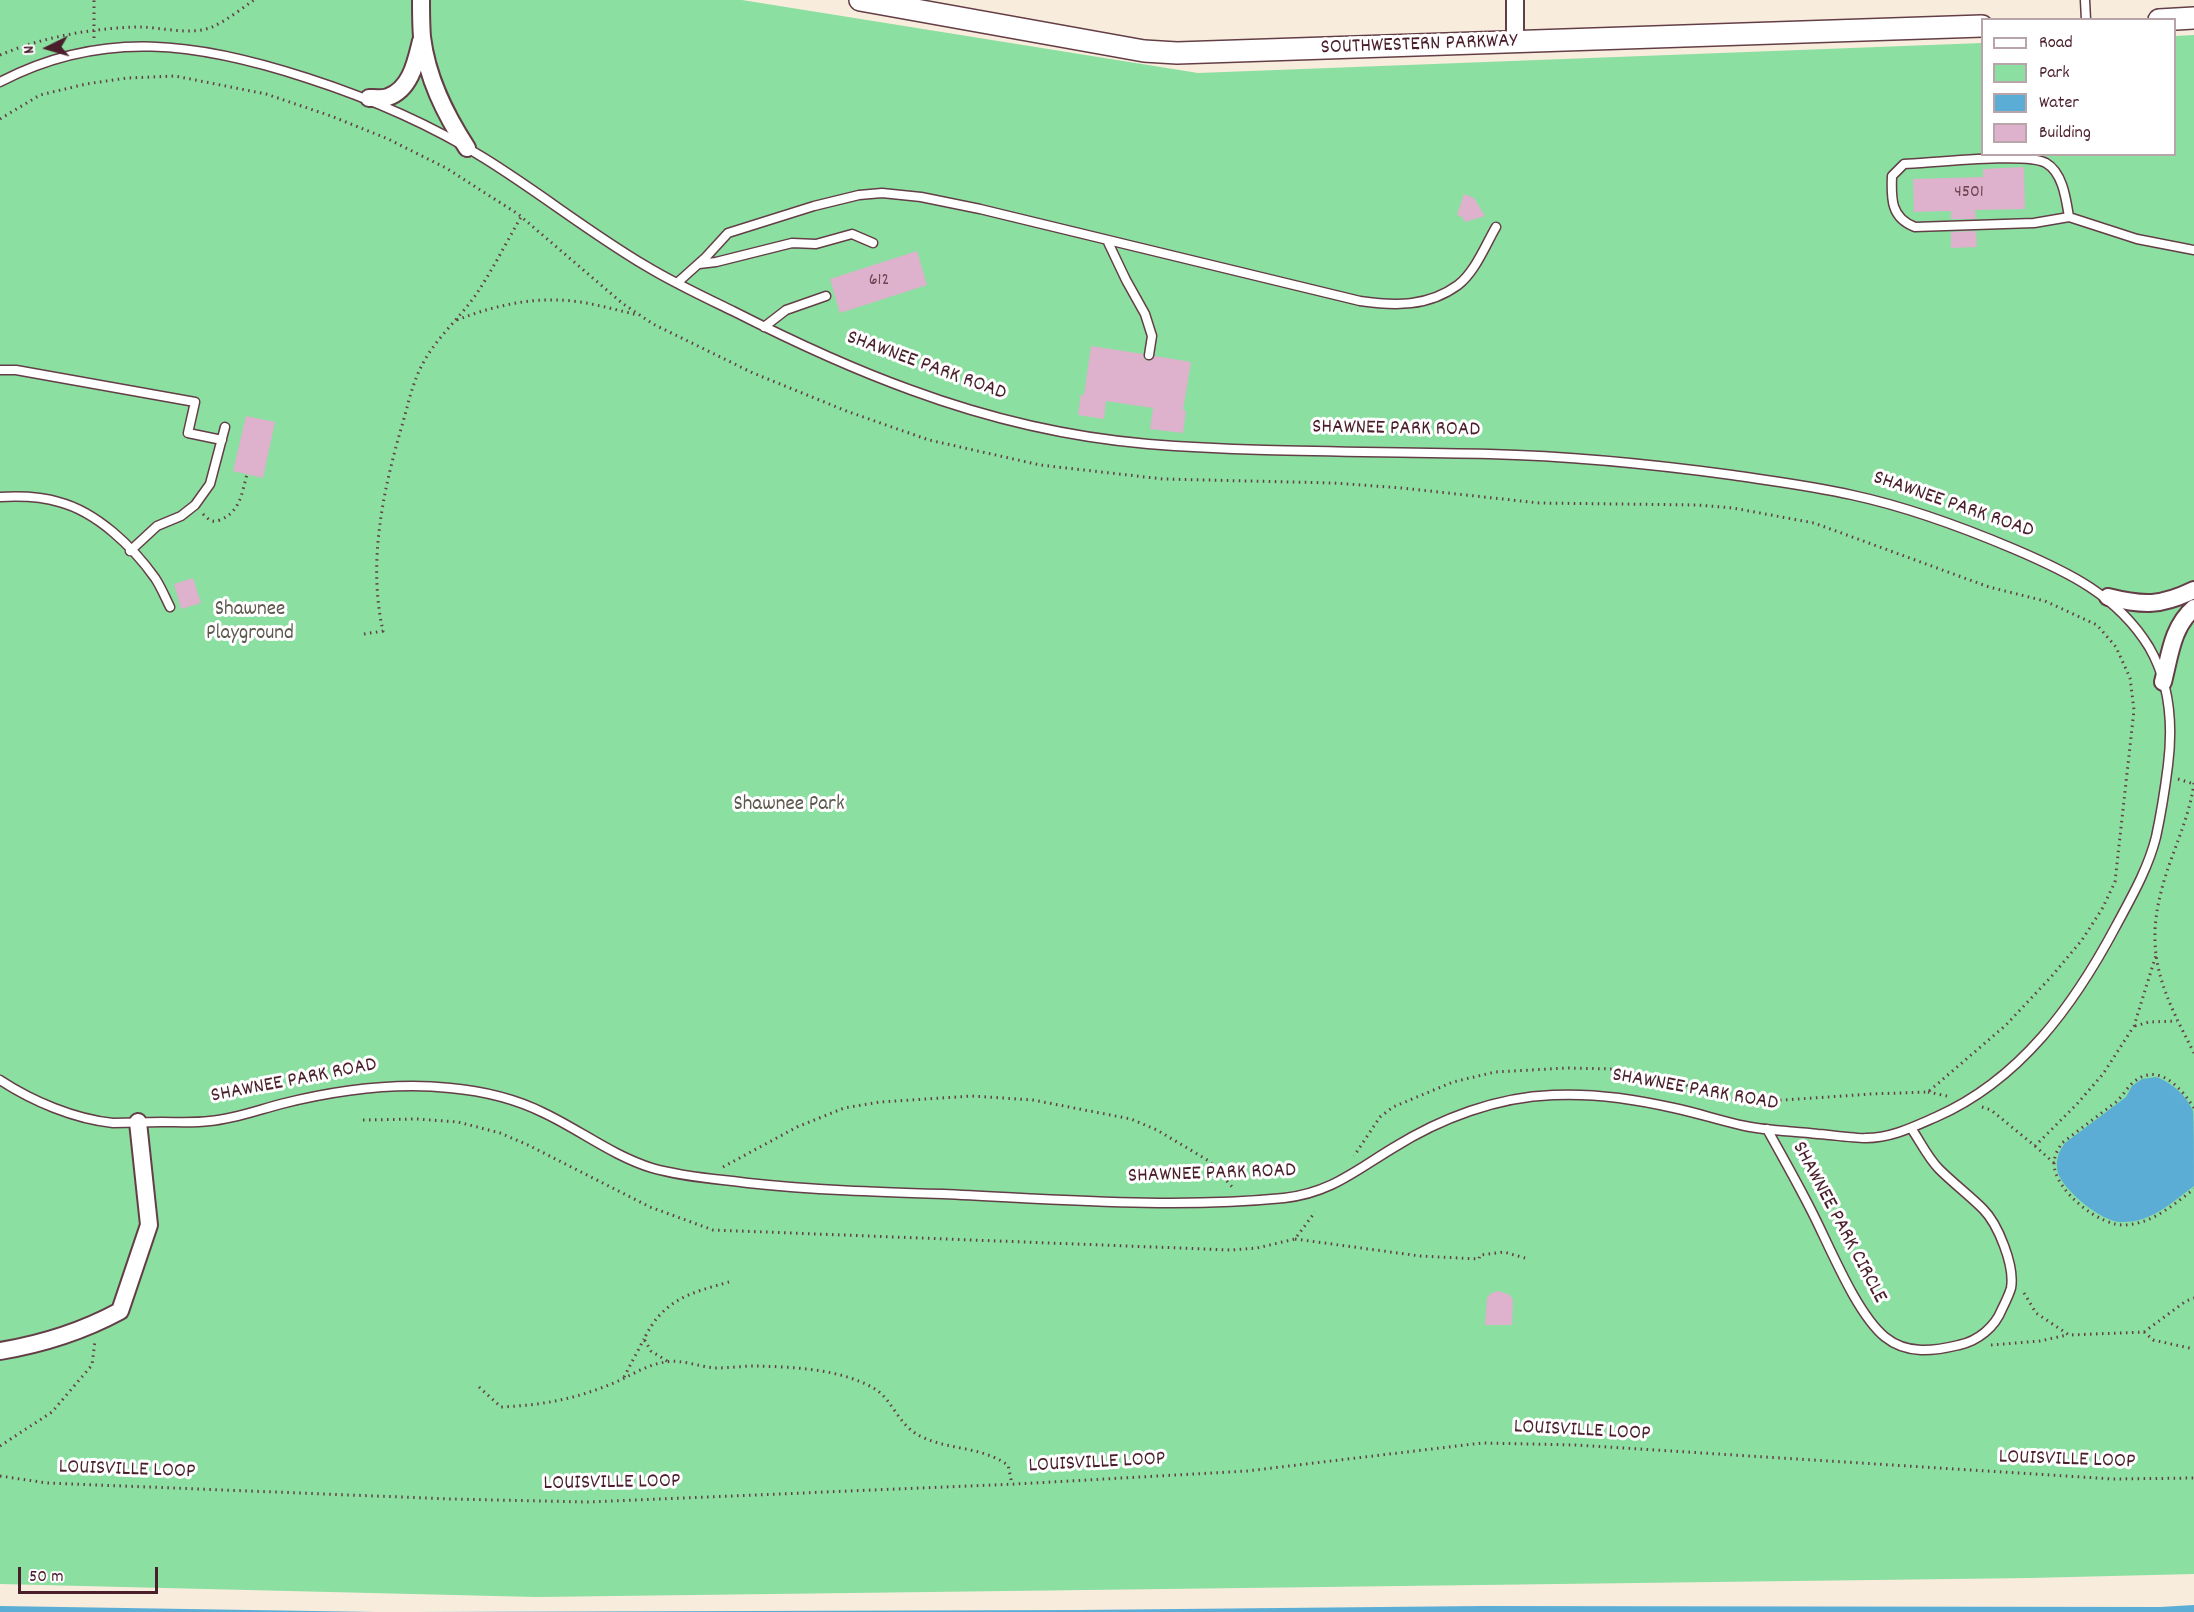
<!DOCTYPE html>
<html>
<head>
<meta charset="utf-8">
<style>
	body { margin:0 }
	#map { position:relative; width:2194px; height:1612px; overflow:hidden; background:#f8eddd; font-family:Dekko,sans-serif }
	canvas { display:block }
	.legend { position:absolute; left:1981px; top:18px; width:195px; height:138px; box-sizing:border-box; background:#fff; border:2px solid #b7a5aa; margin:0; padding:8px 10px; list-style:none; font-size:18px; color:#4a1f2b }
	.legend li { display:flex; align-items:center; gap:12px; height:30px }
	.legend b { width:30px; border:2px solid #b7a5aa }
	.north { position:absolute; left:18px; top:18px; width:60px; height:60px; -webkit-text-stroke:4px #fff; paint-order:stroke; rotate:265deg; font-size:16px; font-weight:700; line-height:24px; text-align:center; color:#4a1f2b }
	.north::after { content:''; display:block; margin:auto; width:21px; height:27px; background:#4a1f2b; clip-path:polygon(50% 0,100% 100%,50% 72%,0 100%) }
	.scale { position:absolute; left:18px; top:1567px; width:140px; height:27px; box-sizing:border-box; border:3px solid #4a1f2b; border-top:0; padding-left:8px; font-size:18px; line-height:21px; white-space:nowrap; color:#4a1f2b; -webkit-text-stroke:4px #fff; paint-order:stroke }
</style>
</head>
<body>
<div id="map">
<canvas width="2194" height="1612"></canvas>
<ul class="legend">
<li><b style="height:8px;background:#fff"></b>Road</li>
<li><b style="height:16px;background:#8bdfa1"></b>Park</li>
<li><b style="height:16px;background:#5cadd6"></b>Water</li>
<li><b style="height:16px;background:#deb1cc"></b>Building</li>
</ul>
<div class="north">N</div>
<div class="scale">50 m</div>
</div>
<script>
const g = document.querySelector('canvas').getContext('2d');
g.lineJoin = 'round';
function paint(path, color) { g.fillStyle = color; g.fill(path, 'evenodd'); }
function trace(path, color, width, dash) { g.strokeStyle = color; g.lineWidth = width; g.lineCap = dash ? 'butt' : 'round'; g.setLineDash(dash || []); g.stroke(path); }
function write(font, color, halo, rows, align = 'center') {
  g.font = font + ' Dekko,sans-serif'; g.lineWidth = 6; g.setLineDash([]); g.textBaseline = 'middle'; g.strokeStyle = halo; g.fillStyle = color; for (const [text, x, y, turn = 0] of rows) {
    g.save(); g.translate(x, y); g.rotate((+turn || 0) * Math.PI / 180); g.textAlign = isNaN(turn) ? turn : align; if (halo) g.strokeText(text, 0, 0); g.fillText(text, 0, 0); g.restore();
  }
}
paint(new Path2D(`
	M0,0h742l456,73 784,-30v111h192l1,-118 19,-1v1539l-164,4 -1494,19 -536,-13z`), '#8bdfa1');
paint(new Path2D(`
	M2156,1077c15,5 31,19 37,34 1,10 1,61 1,75 -23,17 -43,37 -73,36 -19,0 -57,-31 -63,-49 -3,-11 0,-21 7,-30l61,-46 6,-11 10,-7z
	M2194,1605v7h-1783l665,-2 406,-4 678,1z
	M0,1606l376,6h-376z`), '#5cadd6');
paint(new Path2D(`
	M2024,167l1,42 -50,1 1,9h-25v-8l-37,1 -1,-33 70,-2v-8z
	M1464,194l10,4 11,18 -20,6 -3,-5 -5,-2z
	M1976,231l1,16 -26,1v-16z
	M917,251l10,34 -87,28 -10,-34z
	M1091,346l52,8 2,6 4,1 6,-5 36,6 -8,48 3,1 -3,22 -33,-4 3,-21 -47,-7 -2,18 -26,-4 3,-21 3,1z
	M246,416l29,6 -12,56 -30,-7z
	M193,578l8,25 -20,6 -7,-25z
	M1499,1291l11,4 3,5 -1,25h-27l2,-27 4,-5z`), '#deb1cc');
const service = new Path2D(`
	M2085,0l1,20
	M0,82c103,-54 200,-39 307,-4 62,20 121,45 177,80 55,34 106,75 162,108 28,17 58,31 87,45 57,29 117,57 178,79 76,28 156,47 237,54 113,9 227,7 341,10 81,2 162,10 243,21 40,6 81,11 120,20 56,12 110,32 162,54 54,23 103,46 135,98 21,36 24,78 19,118 -3,24 -7,49 -12,72 -8,32 -25,61 -40,89 -42,79 -96,154 -180,191 -23,10 -45,21 -70,21 -4,1 -44,-4 -48,-4 -24,-3 -49,-3 -73,-8 -24,-5 -47,-13 -71,-18 -39,-9 -80,-15 -121,-13 -56,2 -112,23 -160,53 -38,23 -63,45 -109,50 -113,11 -228,1 -341,-4 -65,-2 -130,-4 -195,-11 -31,-4 -65,-6 -96,-15 -39,-12 -72,-38 -108,-55 -30,-15 -61,-22 -94,-25 -57,-6 -113,2 -169,16 -23,6 -47,15 -71,17 -16,2 -32,1 -48,1 -4,0 -45,1 -49,1 -39,-4 -81,-22 -113,-43
	M2069,217c-3,-18 -6,-44 -23,-54 -18,-11 -116,0 -142,1l-12,12c-1,23 -1,42 23,51l119,-4 35,-6 68,22 57,11
	M1107,240l19,40 19,34 7,22 -3,19
	M699,264l17,-2 76,-19 24,1 36,-10 21,9
	M677,283l29,-26 22,-24 86,-27 45,-11 23,-2 39,4 59,12 380,92c35,5 68,6 98,-16 17,-13 27,-39 38,-58
	M764,327l22,-17 40,-14
	M0,370h16l179,32 -7,31 34,7
	M0,497c20,-1 40,-1 59,5 38,10 74,45 96,76 6,9 10,19 15,29
	M130,551l27,-25 24,-10 14,-11 15,-21 15,-57
	M1767,1129c15,27 31,55 45,83 18,35 44,101 73,125 22,18 49,14 74,8 19,-4 36,-18 43,-36 3,-6 7,-14 9,-21 4,-22 -13,-64 -28,-79 -14,-14 -30,-26 -44,-40 -11,-11 -19,-28 -28,-41`);
const minor = new Path2D(`
	M421,0c0,12 0,25 1,37 5,41 23,77 45,111
	M1515,43v-43
	M369,98c5,0 14,1 19,-1 23,-8 28,-36 33,-56
	M2108,597c36,9 53,9 86,-7
	M2163,682c7,-27 9,-55 31,-74
	M0,1351c42,-7 83,-20 120,-40l29,-86 -11,-103`);
const tertiary = new Path2D(`
	M860,0l284,51 33,2 805,-27
	M2159,20l35,-2`);
trace(service, '#643e46', 11);
trace(minor, '#643e46', 20);
trace(tertiary, '#643e46', 24);
trace(new Path2D(`
	M94,38v-38
	M0,55c43,-18 92,-27 139,-28 22,0 51,9 73,0 14,-6 29,-18 42,-27
	M0,119l40,-24 46,-11 41,-6 48,-2 91,18 65,22 57,23 58,29 72,46 104,89 31,21 100,49 96,39 80,28 111,25 123,14 171,4 68,5 137,15 159,2 35,3 81,15 175,64 56,14 52,24 19,22 14,31 4,32 -19,172 -13,27 -20,31 -31,37 -45,48 -78,67 -57,2 -116,8 -30,-5 -70,-21 -42,-7 -46,-1 -72,4 -42,10 -60,25 -13,10 -26,39
	M457,320c30,-12 66,-21 99,-20 27,0 56,9 82,15
	M203,514c6,6 9,9 17,6 20,-8 22,-27 27,-46
	M364,634l19,-3c-15,-67 -1,-136 18,-202 6,-20 10,-41 19,-60 13,-28 38,-49 55,-73 17,-25 31,-53 46,-79
	M2178,779l16,5
	M2194,783c-5,38 -24,72 -33,109 -17,66 4,104 33,161
	M2135,1026l14,-4 28,-1
	M1928,1092l19,4
	M1982,1107l9,3 44,36 42,-42 26,-30 31,-48 22,-71
	M2194,1108c-12,-19 -35,-46 -59,-27 -8,6 -12,15 -19,21l-54,41c-4,6 -8,13 -8,21 1,27 46,63 72,61 27,-2 47,-20 68,-36
	M363,1120l54,-1 41,3 42,11 28,12 122,62 63,23 518,20 26,-2 38,-9 20,-27
	M2035,1146l19,17
	M723,1167l74,-40 47,-19 36,-6 92,-6 61,4 98,19 26,11 52,31 25,28
	M1295,1239l125,17 59,3 1,-4 24,-3 21,6
	M2024,1293l12,20 33,22 75,-3 42,-31 8,-3
	M2144,1332l9,8 41,9
	M1991,1345l49,-4 27,-6
	M667,1361l-16,-10 -7,-12c19,-39 45,-46 85,-57
	M624,1377l20,-38
	M479,1387l22,20c43,-2 75,-8 115,-25 16,-7 32,-18 50,-20 15,-3 34,5 49,6 14,0 28,-2 41,-2 38,1 86,3 119,23 18,11 23,37 47,48 27,13 58,9 86,28l4,19
	M0,1446l52,-34 40,-47 3,-24
	M0,1476l47,7 404,16 136,3 429,-18 231,-13 235,-28 94,2 537,34 81,-1`), '#643e46', 3, [1.5, 4.5]);
trace(service, '#fff', 8);
trace(minor, '#fff', 16);
trace(tertiary, '#fff', 21);
write('18px', '#6f4453', null, [
	["4501",1969,194],
	["612",879,282]
]);
write('21px', '#4a1f2b', '#fff', [
	["SOUTHWESTERN PARKWAY",1419,46,-2],
	["SHAWNEE PARK ROAD",926,367,20],
	["SHAWNEE PARK ROAD",1396,430,1],
	["SHAWNEE PARK ROAD",1953,506,19],
	["SHAWNEE PARK ROAD",294,1082,-11],
	["SHAWNEE PARK ROAD",1695,1091,10],
	["SHAWNEE PARK ROAD",1212,1175,-2],
	["SHAWNEE PARK CIRCLE",1838,1223,62],
	["LOUISVILLE LOOP",1582,1432,3],
	["LOUISVILLE LOOP",2067,1461,2],
	["LOUISVILLE LOOP",1097,1464,-3],
	["LOUISVILLE LOOP",127,1471,2],
	["LOUISVILLE LOOP",612,1484,-1]
]);
write('21px', '#5e594e', '#fff', [
	["Shawnee",250,611],
	["Playground",250,635],
	["Shawnee Park",789,806]
]);
</script>
</body>
</html>
